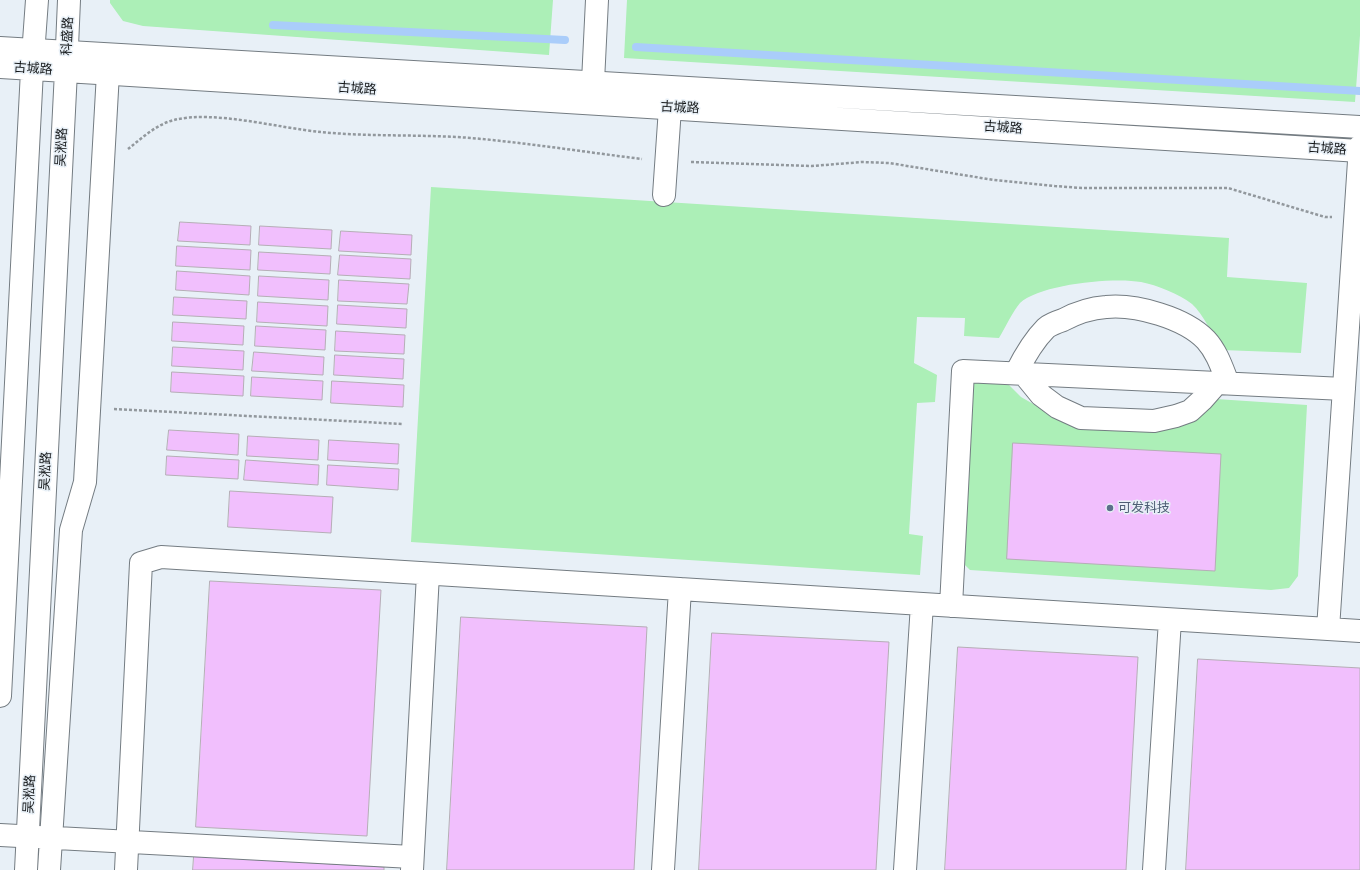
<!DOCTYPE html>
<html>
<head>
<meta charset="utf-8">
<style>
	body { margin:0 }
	canvas { display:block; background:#e8f0f7 }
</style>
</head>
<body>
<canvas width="1360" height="870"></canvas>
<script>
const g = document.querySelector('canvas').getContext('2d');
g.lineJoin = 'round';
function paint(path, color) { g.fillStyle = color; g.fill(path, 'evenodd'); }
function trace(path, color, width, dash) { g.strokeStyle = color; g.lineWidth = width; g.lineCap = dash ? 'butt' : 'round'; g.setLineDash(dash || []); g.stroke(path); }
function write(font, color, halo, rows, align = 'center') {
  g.font = font + ' "Space Grotesk","Noto Sans SC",sans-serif'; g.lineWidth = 3; g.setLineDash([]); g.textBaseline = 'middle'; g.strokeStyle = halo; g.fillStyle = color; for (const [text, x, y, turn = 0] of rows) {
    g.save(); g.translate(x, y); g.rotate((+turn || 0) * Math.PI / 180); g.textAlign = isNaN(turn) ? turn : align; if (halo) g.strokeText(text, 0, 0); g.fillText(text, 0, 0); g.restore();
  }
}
paint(new Path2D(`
	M110,0h443l-4,55 -406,-29 -20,-5 -13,-18z
	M627,0h733v35l-5,67 -731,-44z
	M431,187l798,51 -2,39 80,6 -6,70 -79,-3c-8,-13 -19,-36 -30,-46 -13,-10 -35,-19 -51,-22 -27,-5 -101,2 -121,21 -7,8 -15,25 -21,35l-35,-2 1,-18 -48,-1 -3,46 23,12 -2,27 -18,1 -8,131 14,2 -3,39 -509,-33z
	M970,377l33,2 18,18 21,12 121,15 53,-25 91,6 -9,171 -9,12 -18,2 -301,-20 -7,-7z`), '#acefb7');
trace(new Path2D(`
	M273,25l292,15
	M636,47l724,44`), '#aacdfa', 8);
const building = new Path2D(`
	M180,222l71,4 -1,19 -72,-4z
	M260,226l72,4 -1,19 -72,-4z
	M341,231l71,4 -1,20 -72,-4z
	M177,246l74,4 -1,20 -74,-4z
	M259,252l72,4 -1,18 -72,-4z
	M340,255l71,4 -1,20 -72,-4z
	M177,271l73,5 -1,19 -73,-5z
	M259,276l70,4 -1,20 -70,-4z
	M339,280l70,4 -2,20 -69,-3z
	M174,297l73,4 -1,18 -73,-4z
	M258,302l70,4 -1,20 -70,-4z
	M338,305l69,4 -1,19 -69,-4z
	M173,322l71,4 -1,19 -71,-4z
	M256,326l70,4 -1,20 -70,-4z
	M336,331l69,4 -1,19 -69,-3z
	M173,347l71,4 -1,19 -71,-4z
	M254,352l70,5 -1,18 -71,-4z
	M335,355l69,4 -1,20 -69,-4z
	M172,372l72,4 -1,20 -72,-4z
	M252,377l71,4 -1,19 -71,-4z
	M332,381l72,4 -1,22 -72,-4z
	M169,430l70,4 -1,21 -71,-5z
	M248,436l71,4 -1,20 -71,-4z
	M329,440l70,4 -1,20 -70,-4z
	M1013,443l208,11 -6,117 -208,-12z
	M167,456l72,4 -1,19 -72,-4z
	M246,460l73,5 -1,20 -74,-5z
	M328,465l71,4 -1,21 -71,-5z
	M230,491l103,6 -2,36 -103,-6z
	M210,581l171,9 -14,246 -171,-9z
	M461,617l186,10 -13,243h-187z
	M712,633l177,9 -13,228h-177z
	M958,647l180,10 -12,213h-181z
	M1198,659l162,9v202h-174z
	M194,856l190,11v3h-191z`);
paint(building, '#f1bffd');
trace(building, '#b5aeb6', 1);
const minor = new Path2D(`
	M32,69l5,-69
	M66,70l3,-70
	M592,102l5,-102
	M664,195l6,-87
	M1016,373c8,-16 17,-32 30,-45 5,-4 11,-6 17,-8 13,-7 29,-12 43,-13 30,-3 79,11 100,33 11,12 16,28 22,43
	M1023,373l18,22 16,12 24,11 73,3 22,-5 14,-5 12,-11 15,-17
	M951,606l12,-235 381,18
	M1328,629l32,2
	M0,835l412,22
	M49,870l22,-340 14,-48 24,-427
	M126,870l15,-307 20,-6 1167,72 32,-483
	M412,870l16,-296
	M663,870l17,-281
	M905,870l17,-266
	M1154,870l16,-250`);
const major = new Path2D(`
	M0,48l1360,79
	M0,67l1360,84
	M0,696l32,-626
	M26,870l40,-799`);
trace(minor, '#747c82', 24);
trace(major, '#747c82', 24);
trace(new Path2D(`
	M128,149c14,-11 29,-25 46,-29 40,-10 104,8 147,12 49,5 100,2 150,6 57,5 114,14 171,21
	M691,162l121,4 50,-4 27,1 105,17 61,6 27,2h146l97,29h7
	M114,409l289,15`), '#92989d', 2.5, [3, 2]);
trace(minor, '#fff', 22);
trace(major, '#fff', 22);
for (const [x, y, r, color] of [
	[1110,508,4,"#5c6f8a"]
]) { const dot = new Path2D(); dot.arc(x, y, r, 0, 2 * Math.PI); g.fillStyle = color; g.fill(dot); trace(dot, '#e8f0f7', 1.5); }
write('13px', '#15181a', '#e8f0f7', [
	["科盛路",68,36,-87],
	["古城路",33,69,4],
	["古城路",357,89,4],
	["古城路",680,108,3],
	["古城路",1003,128,4],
	["吴淞路",62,147,-87],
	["古城路",1327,149,4],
	["吴淞路",46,471,-87],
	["吴淞路",30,794,-87]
]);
write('13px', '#4e5e75', '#e8f0f7', [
	["可发科技",1118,508]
], 'left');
</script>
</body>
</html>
